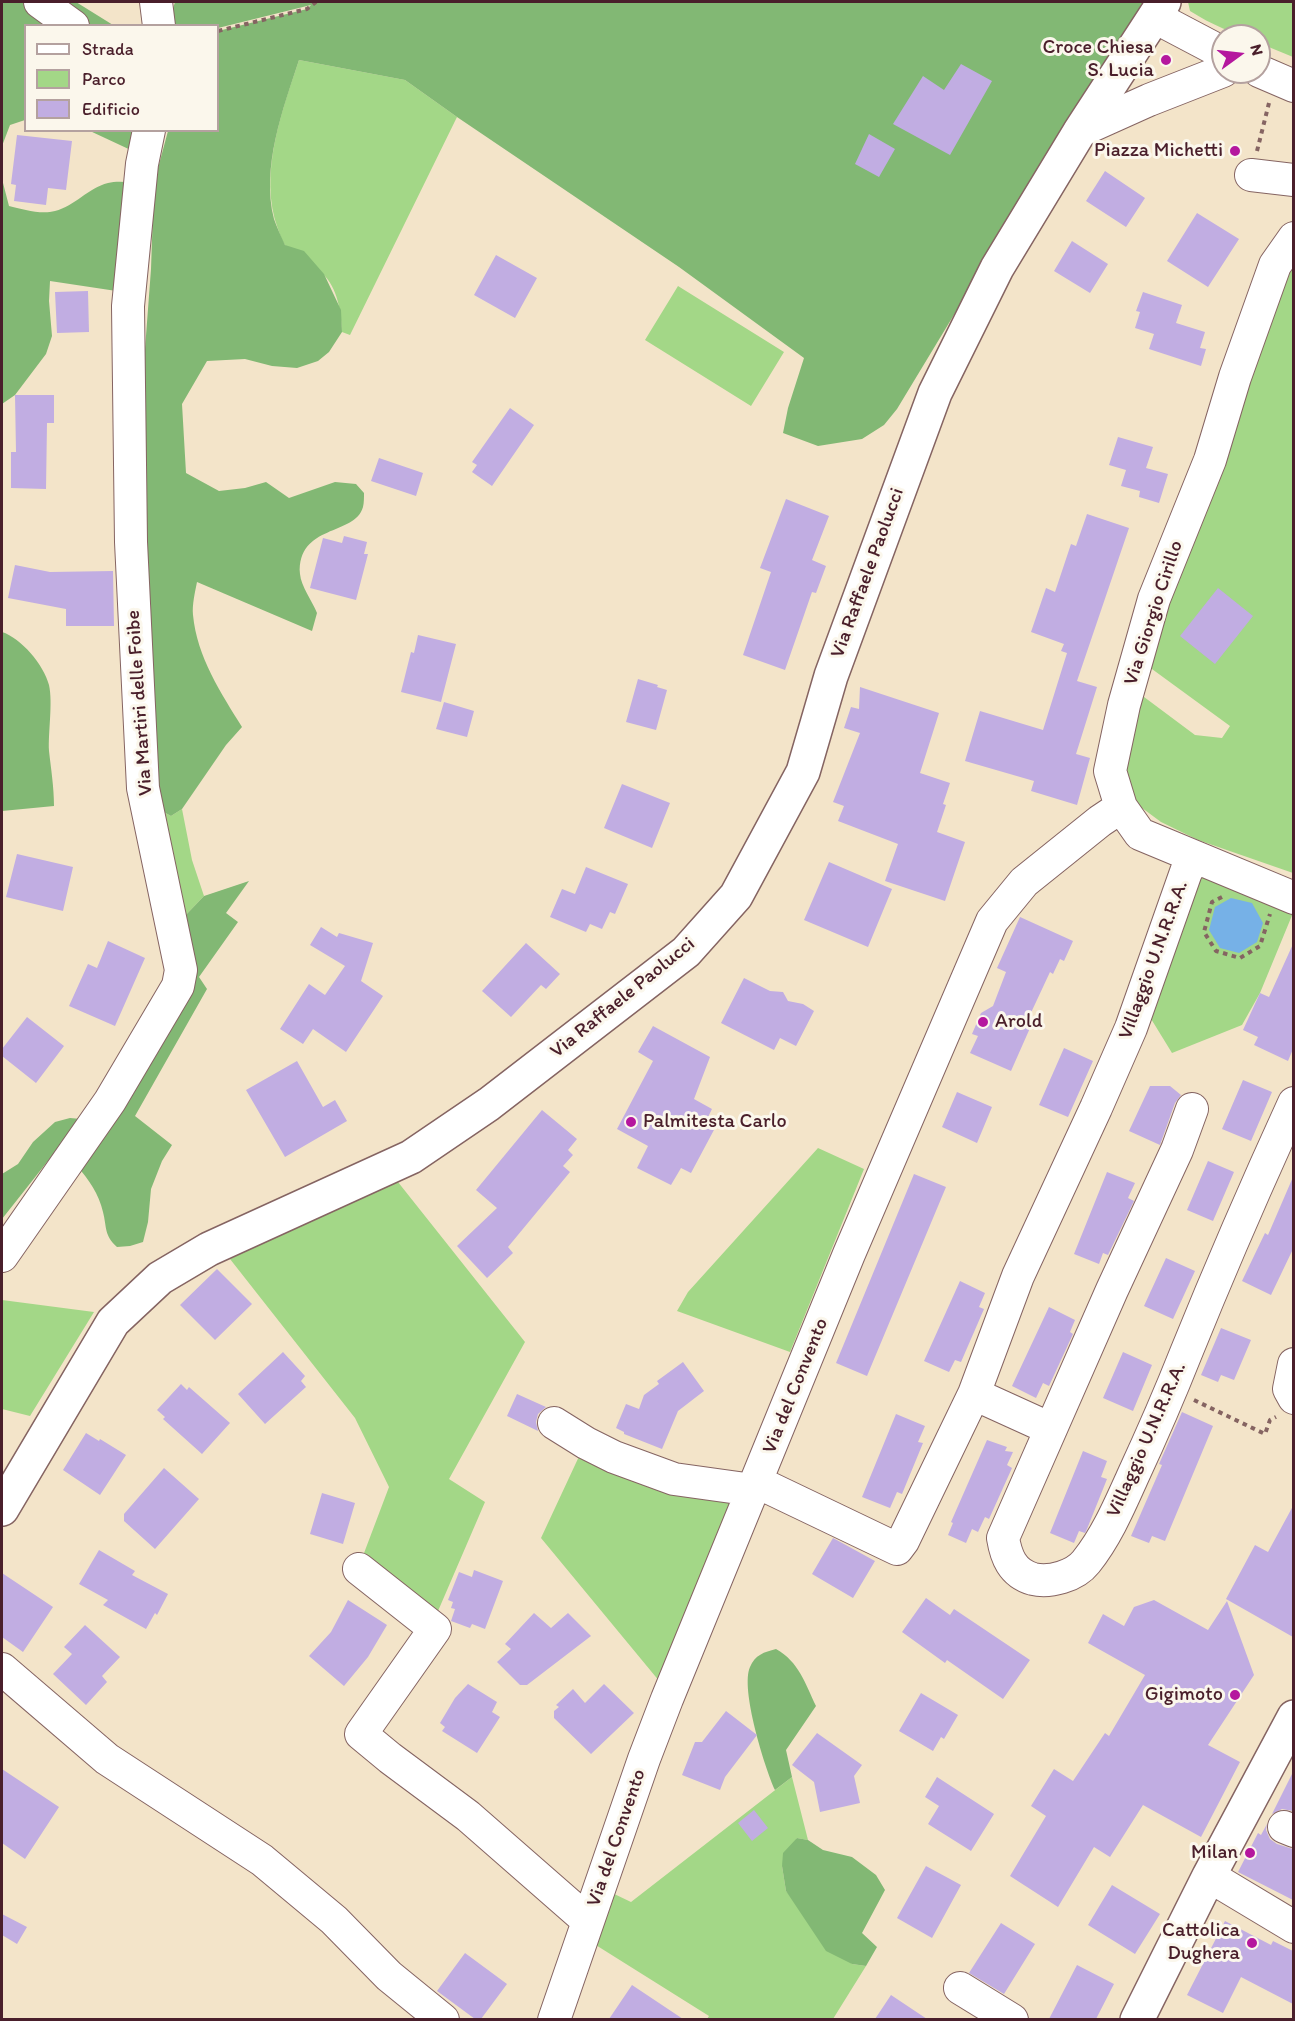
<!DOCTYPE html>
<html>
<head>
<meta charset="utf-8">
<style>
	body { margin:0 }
	#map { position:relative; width:1295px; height:2021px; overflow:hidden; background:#f3e4c9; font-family:Itim,sans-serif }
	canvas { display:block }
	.frame { position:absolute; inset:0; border:3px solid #4a1f2b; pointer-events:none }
	.legend { position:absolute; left:24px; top:24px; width:195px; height:108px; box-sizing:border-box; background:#fbf7ec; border:2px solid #b4a19f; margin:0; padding:8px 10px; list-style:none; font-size:18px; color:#4a1f2b }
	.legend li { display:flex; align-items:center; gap:12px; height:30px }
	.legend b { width:30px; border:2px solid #b4a19f }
	.north { position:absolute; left:1211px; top:24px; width:60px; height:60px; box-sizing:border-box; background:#fbf7ec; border:2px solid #b4a19f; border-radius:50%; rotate:75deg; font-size:16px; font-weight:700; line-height:24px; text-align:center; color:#4a1f2b }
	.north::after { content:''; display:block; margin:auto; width:21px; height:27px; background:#b5179e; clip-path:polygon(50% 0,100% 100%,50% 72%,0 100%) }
</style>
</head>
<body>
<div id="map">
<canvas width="1295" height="2021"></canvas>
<div class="frame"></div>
<ul class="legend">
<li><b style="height:8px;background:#fff"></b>Strada</li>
<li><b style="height:16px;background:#a3d787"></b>Parco</li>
<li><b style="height:16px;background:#c1ade2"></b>Edificio</li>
</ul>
<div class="north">N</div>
</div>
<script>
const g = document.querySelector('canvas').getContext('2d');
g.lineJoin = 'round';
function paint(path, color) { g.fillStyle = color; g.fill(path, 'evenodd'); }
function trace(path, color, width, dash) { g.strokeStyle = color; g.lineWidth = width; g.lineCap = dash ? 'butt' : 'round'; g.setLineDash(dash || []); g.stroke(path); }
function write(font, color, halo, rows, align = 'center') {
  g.font = font + ' Itim,sans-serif'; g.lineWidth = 6; g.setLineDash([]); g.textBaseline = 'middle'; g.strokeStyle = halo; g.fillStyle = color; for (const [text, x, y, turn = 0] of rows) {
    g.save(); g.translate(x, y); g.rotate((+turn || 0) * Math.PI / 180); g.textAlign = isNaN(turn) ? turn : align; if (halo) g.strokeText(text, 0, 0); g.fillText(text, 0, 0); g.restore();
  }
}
paint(new Path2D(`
	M1188,2h105v55l-34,-14v-7c-25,0 -48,-12 -69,-25z
	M299,60l106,20 52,37 -107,218 -8,-3c-1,-20 -4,-44 -20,-59 -10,-11 -26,-16 -36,-27 -4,-4 -6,-12 -8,-17 -20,-54 4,-118 21,-169z
	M1294,254l-1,619 -95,-33 -37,-18 -23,-17 -18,-32 12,-85 63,47 27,3 8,-12 -89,-65z
	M678,286l106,66 -33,54 -106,-66z
	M182,809l10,51 12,36 -22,23 -22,-109 11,6z
	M1197,864l96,49 -33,80 -18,32 -70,28 -27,-44z
	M818,1148l46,21 -74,183 -113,-41 11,-19z
	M394,1177l131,165 -76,137 36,23 -50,116 -74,-57 28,-74 -34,-69 -125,-159z
	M2,1300l92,12 -64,104 -28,-7z
	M582,1450l158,43 -80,189 -119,-144z
	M792,1777l16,63 -11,-2 -15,28 4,25 66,73 14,2 -33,53h-126l2,-3 -118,-74 17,-51 23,11z`), '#a3d787');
paint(new Path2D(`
	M2,2h74l37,23 -87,1 -1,94 -15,5 -8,21z
	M175,2h968l-246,407 -13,16 -22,14 -44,7 -35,-13 5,-25 16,-50 -125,-91 -222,-150 -52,-37 -106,-20c-16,49 -38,107 -25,159 3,9 7,17 11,26l19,6 20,23 17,36 1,22 -13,20 -11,9 -21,7 -25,-2 -27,-7 -38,2 -25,43 4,69 33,18 26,-3 21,-6 23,16 46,-16 21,2 8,9c0,4 0,10 -1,14 -8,29 -66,17 -63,67 1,12 12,27 17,39l-5,18 -115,-49c-2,10 -5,23 -4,33 4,42 28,78 49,112l-16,18 -44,64 -11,7 -11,-6 -22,-311 4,-110 9,-120 3,-86 14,-52 50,-1v-99l89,-22 4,-4 -93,23v-2l-50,-1z
	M90,131h52l-7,21z
	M2,179l7,27c13,3 32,9 46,5 20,-5 33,-23 53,-28 7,-2 16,-1 24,-1l-9,110 -73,-11 -1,20 3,35 -6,18 -31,41 -13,9z
	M2,632c19,6 42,33 47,53 4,18 -1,47 0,66 2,18 5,36 5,55l-52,5z
	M249,881l-23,32 12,9 -39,55 8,12 -72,127 37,29 -10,16 -11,28 -3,33 -5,20 -13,4 -13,1c-13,-12 -10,-19 -14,-35 -4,-18 -14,-32 -26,-46l67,-97 38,-150 22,-23z
	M70,1118l11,1 -79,100v-45l16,-10 15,-22 22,-20z
	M776,1649c23,13 29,34 40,57l-30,44 6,27 -17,13c-10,-22 -35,-101 -25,-123 5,-12 14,-15 26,-18z
	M797,1838l11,2 15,10 29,7 24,18 9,15 -23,43 15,14 -11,19 -14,-2 -26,-13 -40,-60 -4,-25 1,-13z`), '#82b874');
paint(new Path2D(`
	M1231,898l21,5 11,20 -6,19 -18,11 -19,-5 -11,-18 6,-23z`), '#76b1e7');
paint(new Path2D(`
	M961,64l31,17 -42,74 -57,-31 30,-48 21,14z
	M869,134l26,15 -16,28 -24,-13z
	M17,135l55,6 -6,49 -18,-2 -2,17 -32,-4 2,-16 -5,-1z
	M1105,171l40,27 -19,29 -40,-26z
	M1197,213l42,26 -31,48 -41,-26z
	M1072,241l36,23 -18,29 -36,-22z
	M496,255l41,23 -22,40 -41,-23z
	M88,291l1,41 -32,1 -2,-41z
	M1143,292l39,13 -6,18 29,9 -5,16 6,1 -5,17 -52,-17 5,-15 -19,-6 5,-16 -4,-1z
	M15,395h39v28h-7l-1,66 -35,-1v-36h5z
	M510,408l24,17 -42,61 -20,-14 5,-7 -5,-3z
	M1118,437l35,10 -7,21 22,6 -9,29 -20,-6 1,-6 -19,-5 5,-16 -17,-5z
	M379,458l44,15 -7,23 -45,-15z
	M786,499l43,17 -17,44 14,6 -10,27 -4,-1 -27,78 -42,-15 28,-83 -11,-4z
	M1087,514l42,14 -52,153 20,6 -21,67 14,4 -13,47 -46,-14 3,-10 -69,-20 15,-50 63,19 24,-77 -6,-2 3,-7 -33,-12 15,-44 9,4 16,-48 5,2z
	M344,536l23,6 -3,12h4l-12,46 -46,-12 13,-50 19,5z
	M15,565l35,7 63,-1 1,55h-48v-17l-58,-11z
	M1218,588l35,28 -38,48 -35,-28z
	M418,635l38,9 -15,58 -40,-10 10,-40 3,1z
	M638,679l20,6 -1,2 10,3 -11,40 -30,-8z
	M860,687l79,26 -19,60 30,10 -7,21 3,1 -9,27 28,10 -20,59 -60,-20 13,-37 -60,-23 6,-15 -11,-4 27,-69 -16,-5 7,-21 8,2z
	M444,702l30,9 -7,26 -31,-8z
	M622,784l48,19 -18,45 -48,-20z
	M17,854l56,13 -10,44 -57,-14z
	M829,862l63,27 -24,58 -64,-27z
	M586,867l42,17 -13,30 -5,-2 -8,17 -12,-5 -4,8 -36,-15 12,-28 13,5z
	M1020,917l53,24 -9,20 -4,-2 -7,15 -3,-2 -21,45 5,2 -23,52 -41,-18 8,-17 -6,-2 9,-21 12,-7 13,-34 -9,-4z
	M321,927l16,10 2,-4 34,10 -12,38 22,15 -37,56 -33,-23 -10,15 -23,-15 29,-45 16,11 20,-29 -35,-21z
	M108,941l37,17 -30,68 -46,-20 19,-42 9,4z
	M526,943l34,31 -14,15 -5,-4 -30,32 -29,-26z
	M1293,944v105l-5,12 -34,-16 4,-8 -15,-7 17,-37 9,4z
	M744,978l26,13 13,1 5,9 15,3 11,7 -18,35 -16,-8 -6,12 -53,-27z
	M27,1017l37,29 -28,37 -34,-27v-7z
	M653,1026l57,31 -16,42 18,10 -7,14 10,5 -24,45 -10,-5 -10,17 -34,-17 11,-22 -31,-17 36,-68 -15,-9z
	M1064,1048l29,13 -25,56 -29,-12z
	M297,1061l26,46 12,-7 12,21 -62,36 -39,-67z
	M1243,1080l29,12 -21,49 -29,-12z
	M1150,1086h20l11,9 -6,8 -15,42 -31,-14z
	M957,1092l35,15 -15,36 -35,-16z
	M542,1110l35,29 -9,11 5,5 -10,11 7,6 -62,75 5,6 -26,25 -30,-32 40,-38 -21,-18z
	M1208,1161l26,11 -21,49 -26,-11z
	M1107,1172l28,11 -7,15 6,3 -26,54 -5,-2 -4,11 -25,-10z
	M914,1174l32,13 -79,189 -31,-13z
	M1293,1177v72l-22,46 -29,-14 23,-48 3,2z
	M1166,1258l29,13 -22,48 -29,-13z
	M217,1269l35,35 -37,36 -35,-35z
	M960,1281l25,12 -6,14 5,2 -23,53 -6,-2 -6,12 -25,-11z
	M1049,1307l26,13 -5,12 3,2 -24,52 -6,-3 -7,15 -24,-12z
	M1221,1328l30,12 -17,40 -13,-5 -3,7 -17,-7z
	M283,1352l22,24 -4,5 5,6 -41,37 -27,-30z
	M1123,1352l29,13 -19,46 -30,-13z
	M683,1362l21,29 -26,20 -16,38 -38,-15v-2l-8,-4 10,-24 13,5 5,-14 15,-11 -2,-3z
	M181,1384l6,6 2,-3 41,36 -28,31 -39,-35 2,-2 -8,-7z
	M517,1394l29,13 -8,7 -2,8 2,9 -31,-15z
	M1182,1412l31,14 -48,115 -13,-5 -3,7 -18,-7 31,-71 -3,-1z
	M896,1414l29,12 -7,16 5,1 -21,51 -5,-2 -7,16 -28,-11z
	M86,1433l13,8 1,-2 26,16 -26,40 -37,-25z
	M987,1440l20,7 -2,4 8,1 -6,13 5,3 -23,51 -4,-2 -7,15 -6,-3 -6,14 -18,-8 5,-12 -2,-1z
	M1083,1451l24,10 -6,16 6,2 -20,50 -2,4 -6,-2 -5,12 -24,-10z
	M164,1468l35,31 -44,50 -31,-28v-7z
	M322,1493l33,10 -12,41 -33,-10z
	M1293,1506v131l-67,-38 29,-54 13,7z
	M833,1538l42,23 -22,37 -41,-24z
	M99,1550l36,21 -3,4 36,19 -11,21 -2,-2 -9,16 -43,-24 5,-5 -29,-16z
	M474,1570l29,11 -18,48 -13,-5 -2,4 -19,-7 4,-12 -4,-1 2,-6 -5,-2 11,-28 13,5z
	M2,1573l51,34 -30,45 -21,-15z
	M926,1598l24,17 4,-6 76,51 -27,39 -56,-39 -2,3 -43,-31z
	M348,1600l39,25 -19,32 -24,29 -35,-30 22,-24z
	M1154,1600l54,30 19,-29 27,74 -46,70 32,17 -39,75 -58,-32 -33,52 -16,-10 -36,60 -48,-31 36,-60 -15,-10 23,-37 19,12 32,-48 4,3 36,-61 -57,-32 15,-29 21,12 10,-19z
	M534,1613l17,15 17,-15 23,23 -64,49h-7l-23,-23 14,-13 -6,-5z
	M85,1625l35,32 -18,19 5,6 -21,23 -33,-31 19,-20 -8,-7z
	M468,1684l29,18 -5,10 8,5 -23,36 -35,-22 3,-4 -5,-4 15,-25z
	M604,1684l30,29 -43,41 -37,-36v-7l5,-4 -3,-2 17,-16 12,14z
	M921,1693l37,22 -14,24 -3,-2 -8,14 -34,-20z
	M726,1711l31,24 -32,42 -5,13 -38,-15 13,-33h7z
	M817,1733l45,32 -8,11 6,27 -40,9 -6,-30 -22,-17z
	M2,1769l57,38 -34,52 -23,-16z
	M1293,1772v39l-11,-2 -10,5z
	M937,1777l57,37 -23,37 -43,-27 11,-18 -14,-9z
	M754,1810l14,18 -16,13 -14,-18z
	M1267,1824l-1,6 4,9 7,5 16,5v51l-55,-28 20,-39 3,2z
	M926,1866l35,19 -29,53 -35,-20z
	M1112,1885l48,29 -25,40 -47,-29z
	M2,1914l25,13 -10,17 -15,-9z
	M1225,1921l46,24 2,-4 20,10v53l-52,-27 -18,36 -36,-18z
	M1001,1923l34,21 -31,50 -35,-21z
	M465,1953l42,31 -26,35h-6l-38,-28z
	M1077,1965l37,19 -18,35h-47z
	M632,1985l51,34h-74z
	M891,1995l36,24h-52z`), '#c1ade2');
const minor = new Path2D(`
	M40,2l33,24
	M156,2l3,24
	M1156,14l12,10 55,29
	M1259,71l35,15
	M1080,131l69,-31 74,-29
	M1251,175l43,5
	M1294,238l-19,27 -40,112 -25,83 -56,139 -30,106 -14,66 11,36 19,27 154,64
	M1192,1109l-15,41 -65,140 -109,248c3,18 9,35 30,41 17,4 42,-3 53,-17 20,-25 33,-55 46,-84 19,-41 37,-82 54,-125 34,-84 70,-167 108,-250
	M2,1256l108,-155 68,-115 3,-16 -38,-182 -12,-246 -3,-236 14,-142 7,-34
	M1294,1364l-5,25 5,9
	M974,1394l77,35
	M554,1423l32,20 28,14 60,22 79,11
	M757,1482l140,67 6,-8 71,-147 44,-118 78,-168 35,-80 55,-156 8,-14
	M359,1569l76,60 -74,105 29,24 78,58 120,105
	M2,1669l105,90 155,101 72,60 55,56 54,44
	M1284,1827l10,4
	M1209,1876l85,51
	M960,1988l52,32
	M554,2020l90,-261 23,-60 182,-445 143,-333 32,-39 76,-61 21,-14`);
const major = new Path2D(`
	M2,1509l111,-187 47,-44 49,-29 202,-92 78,-53 197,-152 50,-56 67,-124 28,-96 104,-283 62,-125 83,-137 84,-129
	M1137,2020l72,-144 85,-159`);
trace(minor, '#856462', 34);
trace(major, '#856462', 36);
trace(new Path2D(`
	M218,31l89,-22 9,-7
	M1257,151l12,-48
	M1222,897l-10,5 -8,30 12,19 24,7 20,-12 10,-32
	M1194,1400l71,34 5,-14 6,-3`), '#856462', 4, [4.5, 4.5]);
trace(minor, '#fff', 32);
trace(major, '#fff', 33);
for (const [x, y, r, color] of [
	[1166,60,6,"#b5179e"],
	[1235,151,6,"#b5179e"],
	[983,1022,6,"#b5179e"],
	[631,1122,6,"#b5179e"],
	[1235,1695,6,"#b5179e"],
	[1250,1853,6,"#b5179e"],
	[1252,1943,6,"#b5179e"]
]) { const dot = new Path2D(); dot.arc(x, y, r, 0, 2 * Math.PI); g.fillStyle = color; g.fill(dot); trace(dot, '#fbf7ec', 2); }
write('20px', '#4a1f2b', '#fbf7ec', [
	["Croce Chiesa",1154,48],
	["S. Lucia",1154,71],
	["Piazza Michetti",1223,151],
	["Arold",995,1022,"left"],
	["Palmitesta Carlo",643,1122,"left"],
	["Gigimoto",1223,1695],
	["Milan",1238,1853],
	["Cattolica",1240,1931],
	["Dughera",1240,1954]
], 'right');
write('20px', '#4a1f2b', '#fbf7ec', [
	["Via Raffaele Paolucci",868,573,-70],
	["Via Giorgio Cirillo",1154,613,-72],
	["Via Martiri delle Foibe",140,703,-94],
	["Villaggio U.N.R.R.A.",1154,960,-70],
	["Via Raffaele Paolucci",623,998,-39],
	["Via del Convento",796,1386,-68],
	["Villaggio U.N.R.R.A.",1147,1440,-66],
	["Via del Convento",617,1838,-71]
]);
</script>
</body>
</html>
